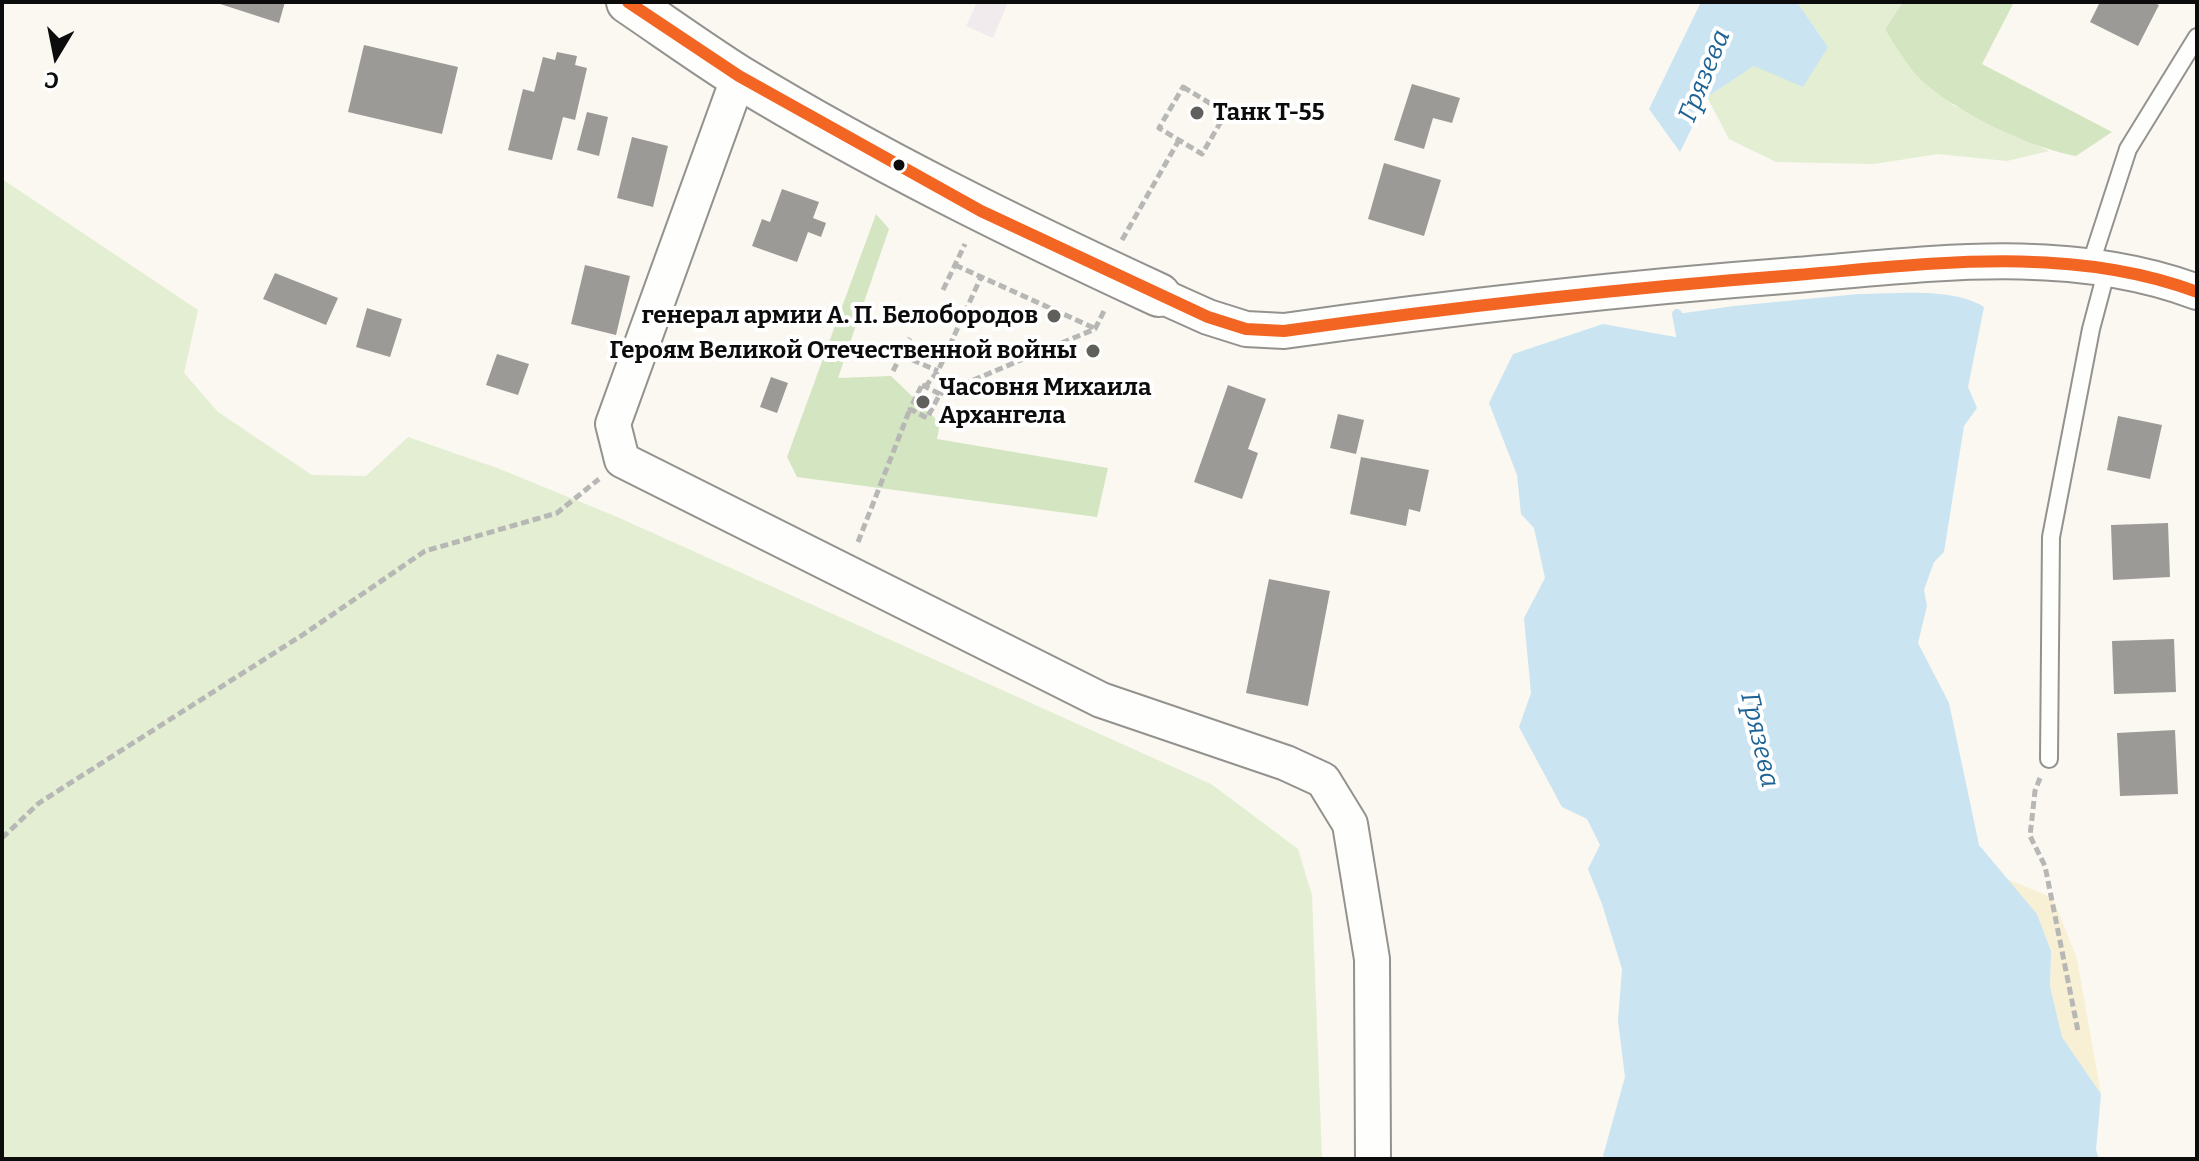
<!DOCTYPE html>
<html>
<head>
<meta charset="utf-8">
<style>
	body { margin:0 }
	#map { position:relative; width:2199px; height:1161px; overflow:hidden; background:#faf8f1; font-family:Bitter,serif }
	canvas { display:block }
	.frame { position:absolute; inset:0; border:4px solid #0c0c0c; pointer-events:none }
	.north { position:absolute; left:16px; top:16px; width:80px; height:80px; -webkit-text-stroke:6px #fff; paint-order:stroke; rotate:190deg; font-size:22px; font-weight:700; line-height:32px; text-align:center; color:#0c0c0c }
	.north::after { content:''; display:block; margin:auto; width:28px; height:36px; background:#0c0c0c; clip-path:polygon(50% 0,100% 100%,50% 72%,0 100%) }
</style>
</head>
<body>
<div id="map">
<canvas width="2199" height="1161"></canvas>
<div class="frame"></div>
<div class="north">С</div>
</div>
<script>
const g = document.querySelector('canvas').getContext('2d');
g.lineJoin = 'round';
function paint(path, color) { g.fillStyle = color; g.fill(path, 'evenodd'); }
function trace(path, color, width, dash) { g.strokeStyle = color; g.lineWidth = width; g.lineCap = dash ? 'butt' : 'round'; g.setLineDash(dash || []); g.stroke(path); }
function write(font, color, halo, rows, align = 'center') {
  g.font = font + ' Bitter,serif'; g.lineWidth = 8; g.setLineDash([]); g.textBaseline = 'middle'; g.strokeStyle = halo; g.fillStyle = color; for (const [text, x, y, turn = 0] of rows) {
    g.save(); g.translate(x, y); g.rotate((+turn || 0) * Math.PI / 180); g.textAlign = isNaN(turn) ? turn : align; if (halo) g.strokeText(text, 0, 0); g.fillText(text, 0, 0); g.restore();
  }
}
paint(new Path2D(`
	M977,2h31l-15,36 -27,-12z`), '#f1ebee');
paint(new Path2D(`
	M1797,2h106l-18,27 68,76 96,46 -42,10 -69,-7 -64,10 -98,-2 -47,-23 -22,-42 47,-31 74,-19z
	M2,179l196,131 -14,63 34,39 94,63 54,1 42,-39 89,31 118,48 596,268 87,65 14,46 10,264h-1320z`), '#e3eed2');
paint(new Path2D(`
	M1903,2h111l-32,62 130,68 -36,24c-46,-8 -133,-49 -163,-85 -10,-13 -19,-28 -28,-42z
	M876,214l13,15 -51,149 53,-2 49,47 -3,16 171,29 -11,49 -300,-40 -10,-20z`), '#d4e5c1');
paint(new Path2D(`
	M2007,879l46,19 24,61 24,135 -39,-57 -12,-51 1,-35 -14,-37z`), '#f8f0d4');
paint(new Path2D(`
	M1701,2h96l31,45 -25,40 -49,-21 -47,31 -27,55 -31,-43z
	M1859,294c38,0 93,-7 125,13l-16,80 9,21 -13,18 -20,126 -10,10 -10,28 3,16 -9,37 31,60 30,142 58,69 14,37 -1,35 12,51 39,57 -5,56 3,9h-492l-4,-3 22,-79 -7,-56 4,-52 -20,-65 -14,-35 12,-24 -13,-26 -25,-12 -43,-80 12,-34 -7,-75 21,-40 -11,-50 -13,-14 -4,-39 -28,-72 24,-49 90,-30 78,14 -4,-24 57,-8z`), '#cae4f2');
trace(new Path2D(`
	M1677,314l7,37`), '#cae4f2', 10);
paint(new Path2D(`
	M214,2h71l-6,21z
	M2100,2h52l7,3 -21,41 -48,-24z
	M364,45l94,22 -16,67 -94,-22z
	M557,52l20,4 -2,9 12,3 -12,52 -12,-3 -11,43 -44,-10 15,-61 11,3 9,-35 12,3z
	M1412,84l48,14 -8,25 -19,-5 -9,31 -30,-9z
	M587,112l21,5 -9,39 -22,-6z
	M632,137l36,9 -15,61 -36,-9z
	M1384,163l57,17 -17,56 -56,-17z
	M782,189l37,13 -6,16 13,5 -5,14 -13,-5 -11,30 -45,-16 10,-27 8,3z
	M585,265l45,11 -14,59 -45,-11z
	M275,273l63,25 -12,27 -63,-26z
	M367,308l35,11 -12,38 -34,-10z
	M497,354l32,10 -11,31 -32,-10z
	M771,377l17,6 -11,30 -17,-6z
	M1228,385l38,14 -18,50 10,4 -16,46 -48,-17z
	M1338,414l26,6 -8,34 -26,-6z
	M2118,416l44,9 -12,54 -43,-9z
	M1361,457l68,13 -9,42 -11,-3 -3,17 -56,-12z
	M2168,523l2,54 -57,3 -2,-55z
	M1269,579l61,12 -22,115 -62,-13z
	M2174,639l2,53 -62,2 -2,-53z
	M2175,730l3,64 -58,2 -3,-63z`), '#9c9a97');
const service = new Path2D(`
	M2090,266l38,-117 69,-112
	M2049,759l2,-222 40,-208 16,-60`);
const minor = new Path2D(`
	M739,76l-126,348 9,36 479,240 185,63 37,17 27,44 22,135 1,200
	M1159,295l49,22 38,12 38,2c170,-24 341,-43 512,-56 133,-11 273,-31 401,17`);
const tertiary = new Path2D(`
	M628,2c37,25 73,51 111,75 135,82 277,152 420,218`);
trace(service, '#93928f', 20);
trace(minor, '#93928f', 38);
trace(tertiary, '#93928f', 46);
trace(new Path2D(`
	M1183,87l43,26 -24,41 -43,-26z
	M1122,240l57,-100
	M955,265l139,63
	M943,290l22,-46
	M901,355l37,16
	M893,371l17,-33
	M922,385l18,9 -13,24 -17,-9z
	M925,387l13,-16 43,-94
	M940,394l155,-65 9,-18
	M858,542l52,-133
	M2040,778l-5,13 -5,45 15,30 33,165
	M2,838l37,-35 265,-169 121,-83 132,-38 42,-34`), '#b7b7b6', 5, [8, 4]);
trace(service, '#fefefd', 16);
trace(minor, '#fefefd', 34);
trace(tertiary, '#fefefd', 42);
trace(new Path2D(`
	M628,2l111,74 242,135 227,106 38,12 38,2c170,-24 341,-43 512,-56 133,-11 273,-31 401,17`), '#f26522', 12);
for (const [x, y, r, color] of [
	[1197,113,8,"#5f5f5c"],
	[899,165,7,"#0c0c0c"],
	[1054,316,8,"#5f5f5c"],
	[1093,351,8,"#5f5f5c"],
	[923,402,8,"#5f5f5c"]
]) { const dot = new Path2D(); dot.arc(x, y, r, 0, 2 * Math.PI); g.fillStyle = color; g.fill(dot); trace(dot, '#fff', 3); }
write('bold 24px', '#0c0c0c', '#fff', [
	["Танк Т-55",1213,113],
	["генерал армии А. П. Белобородов",1038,316,"right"],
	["Героям Великой Отечественной войны",1077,351,"right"],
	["Часовня Михаила",939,388],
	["Архангела",939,416]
], 'left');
write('italic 26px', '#1e6395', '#fff', [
	["Грязева",1705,76,-68],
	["Грязева",1759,740,77]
]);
</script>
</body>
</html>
